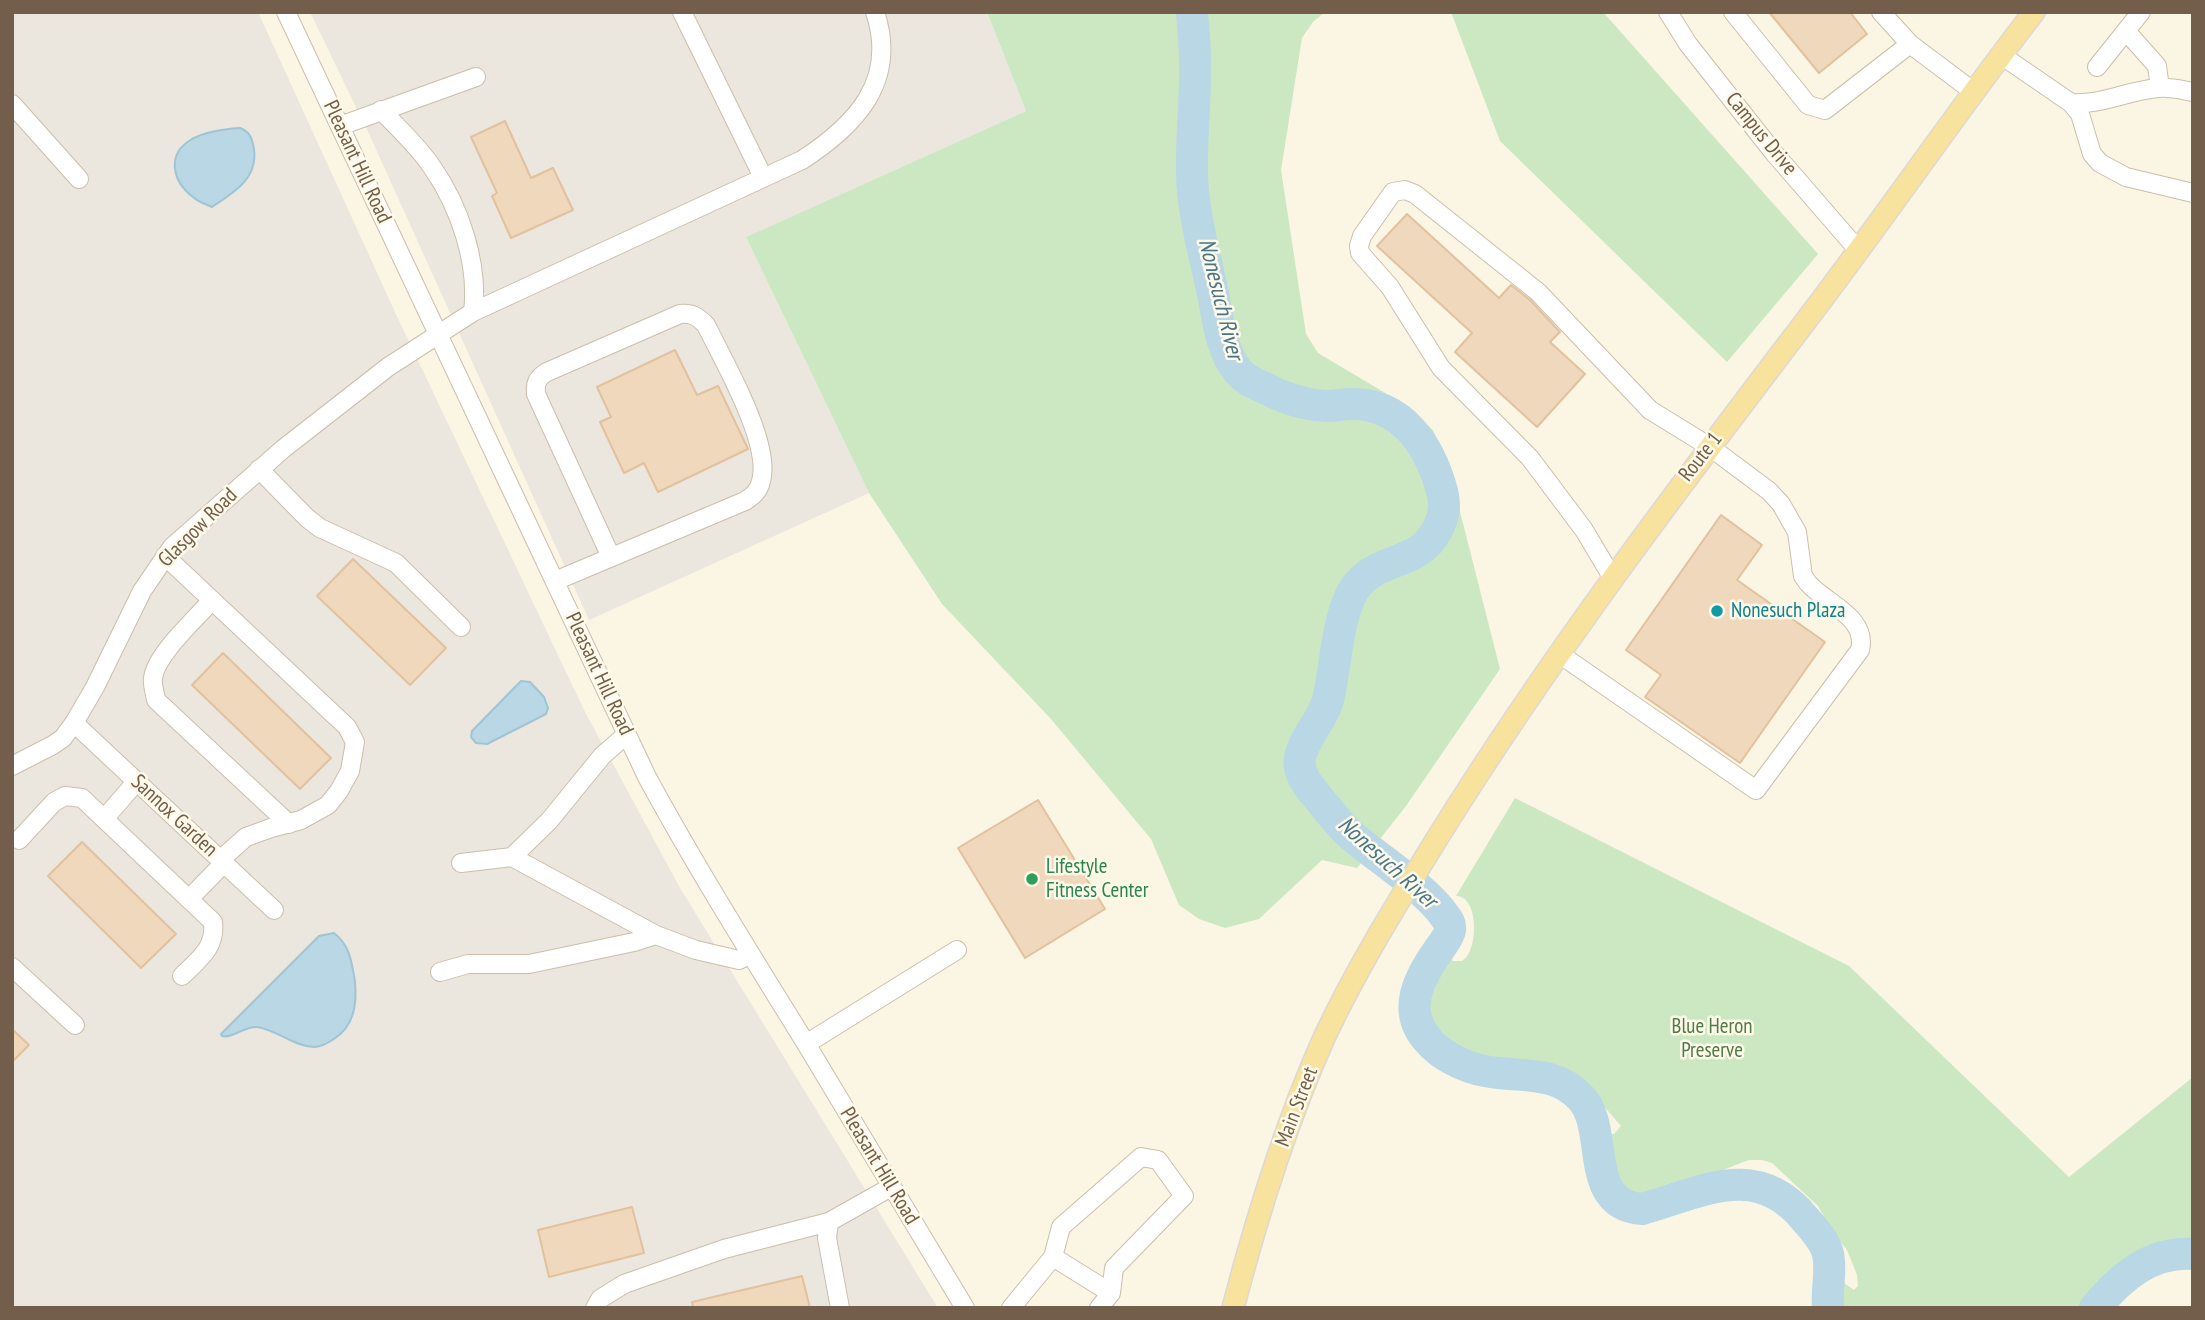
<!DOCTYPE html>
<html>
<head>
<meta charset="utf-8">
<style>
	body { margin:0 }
	#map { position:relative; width:2205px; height:1320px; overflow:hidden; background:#fbf5e3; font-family:"PT Sans Narrow",sans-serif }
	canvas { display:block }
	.frame { position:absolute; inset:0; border:14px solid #725e4a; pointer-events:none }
</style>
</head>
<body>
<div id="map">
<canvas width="2205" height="1320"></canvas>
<div class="frame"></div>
</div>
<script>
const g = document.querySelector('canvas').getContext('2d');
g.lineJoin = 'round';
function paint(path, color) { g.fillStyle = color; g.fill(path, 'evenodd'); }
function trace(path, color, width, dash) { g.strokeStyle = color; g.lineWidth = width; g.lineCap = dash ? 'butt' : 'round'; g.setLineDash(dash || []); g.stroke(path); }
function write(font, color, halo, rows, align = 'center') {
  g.font = font + ' "PT Sans Narrow",sans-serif'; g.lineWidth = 5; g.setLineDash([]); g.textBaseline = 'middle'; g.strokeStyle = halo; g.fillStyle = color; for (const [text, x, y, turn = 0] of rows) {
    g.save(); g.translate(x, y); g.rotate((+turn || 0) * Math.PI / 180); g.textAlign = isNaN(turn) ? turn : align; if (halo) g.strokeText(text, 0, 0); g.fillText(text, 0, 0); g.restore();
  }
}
paint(new Path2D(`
	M12,12h246l136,298 191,402 95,176 258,420h-926z
	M310,12h677l39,99 -280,126 123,256 -280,127 -219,-484z`), '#ebe6de');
paint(new Path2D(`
	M987,12h338l-12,10 -11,16 -21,132 25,164 12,19 74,44 41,33 18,46 49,193 -94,137 -49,62 -35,-8 -63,59 -34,9 -26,-9 -20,-14 -28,-66 -100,-120 -109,-115 -73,-111 -123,-256 280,-126z
	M1451,12h152l215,242 -91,108 -227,-221z
	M1515,798l334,168 220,211 124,-100v162c-55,3 -78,27 -109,69h-246l-1,-19 3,-9 14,10 4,-4 -1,-11 -10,-25 -13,-16 -16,-28 -46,-43 -10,-3h-13c-40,14 -82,41 -126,32l-11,-14 -10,-35 4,-9h8l7,-8 -19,-22 -29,-20 -6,-13c-18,-11 -39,-3 -59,-3 -8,0 -14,-4 -21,-6 -23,-7 -31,-17 -48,-33 -13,-13 -21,-25 -13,-43h3l4,-4v-10l7,-17 6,-2 7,8h9c17,-9 17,-66 -6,-65z`), '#cce8c3');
const water = new Path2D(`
	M240,128c10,4 12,10 14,21 4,30 -20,43 -42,58 -6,-3 -14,-5 -19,-10 -21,-16 -27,-43 -1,-58 13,-7 32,-10 48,-11z
	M521,681l9,1 14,15 4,11 -2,6 -59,30 -11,-1 -5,-6 1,-6z
	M334,933c16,12 18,30 21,49 2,23 -1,44 -21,57 -6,4 -13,8 -20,8 -21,-1 -37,-17 -57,-20 -13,-1 -24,12 -35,9l-1,-2 98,-98z`);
paint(water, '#b9d7e4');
trace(water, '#9fc5d5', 2);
trace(new Path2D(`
	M1192,12c1,16 3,33 3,49 1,38 -4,75 -3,113 1,41 13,81 21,120 5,25 8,57 25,77 6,8 18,13 27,17 18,10 40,17 62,18 8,0 16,-2 24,-2 52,-1 79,43 91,87 4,15 2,26 -5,39 -18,35 -55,27 -78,53 -22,24 -23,86 -31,117 -6,21 -24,37 -28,58 -3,16 10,30 20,42 10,12 20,26 32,36 27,23 73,52 92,79 4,5 7,9 6,15 -1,7 -8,15 -12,21 -19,27 -36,59 -11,88 16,20 46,32 71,34 30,3 60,0 83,25 29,30 1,107 61,111 58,-16 114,-50 163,10 9,10 20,22 23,35 4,18 -2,36 0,54
	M2095,1308c26,-31 56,-57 98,-54`), '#b9d7e4', 32);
const building = new Path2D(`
	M1769,12h81l17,22 -48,39z
	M505,121l26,57 22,-10 20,42 -62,28 -19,-42 5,-3 -26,-56z
	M1407,214l92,84 12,-13 19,15 30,32 -10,10 35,32 -48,53 -82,-75 17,-19 -95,-87z
	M675,350l22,45 21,-9 30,63 -90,43 -14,-29 -20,10 -24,-51 11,-5 -14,-30z
	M1721,515l41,30 -25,35 88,62 -85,121 -95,-66 16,-22 -35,-25z
	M353,559l93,89 -36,37 -93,-89z
	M223,653l108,105 -31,31 -108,-104z
	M1038,800l67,109 -80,49 -67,-110z
	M82,842l94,92 -35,34 -93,-92z
	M12,1029l17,16 -17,17z
	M632,1207l12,46 -95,24 -11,-47z
	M802,1276l8,32h-117l-1,-6z`);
paint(building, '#f0d8bc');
trace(building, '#e2c19d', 2);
const minor = new Path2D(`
	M286,12l361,765c50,92 106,181 161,270 52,87 104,174 157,261
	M682,12l81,165
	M1668,12l20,32 86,109 85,98
	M1733,12l75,93 17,5 85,-66
	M1881,12l29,32 64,48
	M2126,31l31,35 3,22
	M2001,55l70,48 9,11 12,40 8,9 26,14 67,16
	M2097,67l44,-55
	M2071,103c33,2 57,-13 88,-15 11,-1 23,2 34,4
	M12,104l67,75
	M381,110c18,19 37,36 51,57 28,40 47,97 41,145
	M340,126l136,-49
	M259,469l48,49 13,10 76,35 65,64
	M165,556l182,171 8,15 -5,29 -11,20 -11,14 -27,15 -30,8 -25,9 -26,23
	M555,581l190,-80c8,-5 14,-10 16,-20 11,-37 -38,-121 -55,-156 -9,-9 -14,-12 -26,-11l-133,58c-10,6 -12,11 -11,22l75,163
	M212,600c-16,19 -56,54 -59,78 -1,7 2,15 3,22l133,124
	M1558,653l198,137 104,-140c8,-33 -34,-46 -52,-67l-5,-7 -6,-44 -16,-28 -12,-13 -59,-44 -60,-37 -112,-118 -123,-98 -10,-4 -12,2 -31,44 -3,10 1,7 30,34 51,81 89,90 54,72 28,47
	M74,723l200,187
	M12,766l41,-21 10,-7 11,-15 21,-36 47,-96 30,-44 111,-98 105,-82 85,-55 329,-152c54,-35 96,-79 73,-148
	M104,819l33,-38
	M19,840l35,-38 11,-6 17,2 131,124c3,26 -14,37 -31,54
	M512,857l37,-36 53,-65 25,-22
	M461,863l51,-6 144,78 40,15 43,10 10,-5
	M189,899l35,-36
	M12,967l63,58
	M440,972l28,-8h61l105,-22 22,-7
	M806,1044l151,-94
	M1053,1257l58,36 -12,15
	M595,1308l5,-9 24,-15 100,-35 105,-27
	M840,1308l-13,-70 2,-16 62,-35
	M1011,1308l42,-51 8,-30 80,-70 17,3 26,36 -70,72 -3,25`);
const major = new Path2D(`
	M1233,1308c24,-92 52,-183 91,-270 32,-69 74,-136 114,-201 112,-180 239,-347 367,-515 78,-102 150,-208 229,-310`);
trace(minor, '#ccbeaa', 20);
trace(major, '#ddd8d4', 24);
trace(minor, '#fff', 18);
trace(major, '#f8e39e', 21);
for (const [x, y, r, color] of [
	[1717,611,7,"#0f9aa8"],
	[1032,879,7,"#2e9e5b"]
]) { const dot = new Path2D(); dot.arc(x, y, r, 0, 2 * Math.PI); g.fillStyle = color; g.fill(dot); trace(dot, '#fef9e9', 2.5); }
write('21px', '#725e4a', '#fef9e9', [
	["Campus Drive",1761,134,51],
	["Pleasant Hill Road",357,162,65],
	["Route 1",1701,457,-52],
	["Glasgow Road",198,528,-45],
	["Pleasant Hill Road",599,674,65],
	["Sannox Garden",174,816,43],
	["Main Street",1297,1107,-69],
	["Pleasant Hill Road",879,1166,59]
]);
write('21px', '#0d838f', '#fef9e9', [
	["Nonesuch Plaza",1731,611]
], 'left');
write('21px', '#27864d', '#fef9e9', [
	["Lifestyle",1046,867],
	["Fitness Center",1046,891]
], 'left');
write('21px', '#4e7d45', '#fef9e9', [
	["Blue Heron",1712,1027],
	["Preserve",1712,1051]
]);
write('italic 23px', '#48778c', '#fef9e9', [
	["Nonesuch River",1220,299,76],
	["Nonesuch River",1387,863,42]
]);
</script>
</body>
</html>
